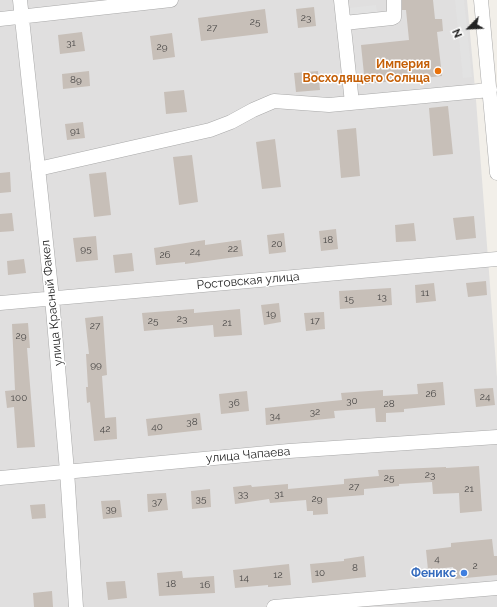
<!DOCTYPE html>
<html>
<head>
<meta charset="utf-8">
<style>
	body { margin:0 }
	#map { position:relative; width:497px; height:607px; overflow:hidden; background:#f2efe9; font-family:Raleway,sans-serif }
	canvas { display:block }
	.north { position:absolute; left:449px; top:8px; width:40px; height:40px; -webkit-text-stroke:3px #fff; paint-order:stroke; rotate:246deg; font-size:11px; font-weight:700; line-height:16px; text-align:center; color:#222 }
	.north::after { content:''; display:block; margin:auto; width:14px; height:18px; background:#222; clip-path:polygon(50% 0,100% 100%,50% 72%,0 100%) }
</style>
</head>
<body>
<div id="map">
<canvas width="497" height="607"></canvas>
<div class="north">N</div>
</div>
<script>
const g = document.querySelector('canvas').getContext('2d');
g.lineJoin = 'round';
function paint(path, color) { g.fillStyle = color; g.fill(path, 'evenodd'); }
function trace(path, color, width, dash) { g.strokeStyle = color; g.lineWidth = width; g.lineCap = dash ? 'butt' : 'round'; g.setLineDash(dash || []); g.stroke(path); }
function write(font, color, halo, rows, align = 'center') {
  g.font = font + ' Raleway,sans-serif'; g.lineWidth = 3; g.setLineDash([]); g.textBaseline = 'middle'; g.strokeStyle = halo; g.fillStyle = color; for (const [text, x, y, turn = 0] of rows) {
    g.save(); g.translate(x, y); g.rotate((+turn || 0) * Math.PI / 180); g.textAlign = isNaN(turn) ? turn : align; if (halo) g.strokeText(text, 0, 0); g.fillText(text, 0, 0); g.restore();
  }
}
paint(new Path2D(`
	M0,0h467l9,100 21,278v229h-497z`), '#e0dfdf');
paint(new Path2D(`
	M455,0h9l8,77 -9,1z
	M376,5l1,9 -27,3 -1,-9z`), '#e2e2e2');
paint(new Path2D(`
	M402,0h31l2,19h7l1,12 -6,1 5,44 -77,8 -4,-39 48,-5 -3,-30h-4z
	M314,7l2,19 -18,2 -2,-19z
	M265,9l3,24 -67,8 -3,-23z
	M82,32l3,19 -25,3 -2,-19z
	M172,33l3,24 -22,3 -3,-24z
	M89,71l1,15 -27,3 -1,-15z
	M318,71l2,19 -24,2 -2,-19z
	M184,90l3,22 -21,2 -2,-22z
	M448,106l5,48 -20,2 -4,-48z
	M83,122l2,16 -18,2 -2,-16z
	M356,128l4,48 -19,2 -4,-48z
	M275,139l6,48 -19,2 -6,-47z
	M192,155l6,47 -19,3 -6,-48z
	M10,172l1,20 -11,1v-20z
	M106,172l5,43 -17,2 -5,-43z
	M12,213l2,18 -14,1v-18z
	M474,216l2,22 -20,2 -3,-22z
	M414,223l2,18 -20,1 -1,-17z
	M336,229l2,20 -17,2 -2,-20z
	M284,233l2,19 -17,2 -2,-19z
	M96,236l2,24 -22,2 -3,-24z
	M205,240v5l36,-5 2,16 -58,8v-2l-29,3 -2,-17z
	M132,253l2,18 -19,2 -2,-18z
	M24,259l2,14 -18,2 -1,-14z
	M486,281l1,14 -19,2 -2,-14z
	M434,283l2,18 -20,2 -1,-18z
	M391,288l1,17 -52,4 -1,-18z
	M279,303l2,19 -17,3 -3,-20z
	M194,309v4l46,-4 2,26 -28,2 -1,-12 -69,6 -2,-18z
	M324,312l1,17 -19,2 -2,-18z
	M103,316l4,59 -5,1 3,42 11,-1 1,22 -23,2 -4,-39 -3,1 -1,-16h2l-2,-33h3l-4,-36z
	M28,323l2,25h-3l8,99 -18,1 -3,-41 -7,1 -2,-17 10,-1 -3,-66z
	M443,382l2,23 -41,4v3l-18,1v9h-10l-1,-14 -41,3 1,7 -69,7 -1,-17 77,-8 -1,-7 42,-3v6l35,-2 -1,-10z
	M493,388l2,17 -19,2 -2,-18z
	M247,391l2,20 -28,3 -2,-20z
	M200,413l2,17 -54,6 -2,-17z
	M479,466l3,45 -22,2 -1,-20 -26,1 -1,-12 -33,2v2l-35,3v6l-37,3 1,16 -15,1v-4h-6l-1,-11 -36,3 -1,-4 -34,5 -2,-17 18,-2 1,2 36,-3v5l56,-5v-5l35,-3 -1,-6 68,-3v1z
	M210,489l1,18 -19,2 -1,-18z
	M166,493l2,17 -20,2 -1,-18z
	M120,500l2,17 -19,2 -2,-18z
	M45,504l1,14 -14,1 -2,-14z
	M492,539l2,17h3v19l-42,4 -2,-12 -25,3 -2,-20 25,-3v-4z
	M364,556l2,21 -54,6 -2,-19 34,-3v-2z
	M289,564l2,21 -23,2v-2l-33,3 -2,-18z
	M182,571l1,7 31,-2 1,17 -56,3 -2,-23z
	M125,581l2,17 -19,2 -2,-18z
	M52,591l1,16h-19l-1,-14z`), '#c7bfb8');
const minor = new Path2D(`
	M20,0l32,298 15,173 9,136
	M341,0l11,103
	M481,0l16,173
	M0,19l171,-19
	M344,23l48,-5 2,-1v-17
	M38,169l172,-39 21,-8 22,-12 21,-9 55,4 161,-15
	M0,303l497,-44
	M0,478l289,-27 208,-14
	M274,607l223,-19`);
trace(minor, '#a9a9a9', 15);
trace(minor, '#fff', 14);
for (const [x, y, r, color] of [
	[438,71,4,"#e8710a"],
	[464,573,4,"#3f7fe0"]
]) { const dot = new Path2D(); dot.arc(x, y, r, 0, 2 * Math.PI); g.fillStyle = color; g.fill(dot); trace(dot, '#fff', 1.5); }
write('10px', '#4b4948', null, [
	["23",306,18],
	["25",255,22],
	["27",212,28],
	["31",71,43],
	["29",162,47],
	["89",76,80],
	["91",75,131],
	["18",328,240],
	["20",277,244],
	["95",86,249],
	["22",233,249],
	["24",195,252],
	["26",165,255],
	["11",425,293],
	["13",382,297],
	["15",349,299],
	["19",271,314],
	["23",182,319],
	["25",153,321],
	["17",315,321],
	["21",227,323],
	["27",95,326],
	["29",21,336],
	["99",96,365],
	["26",431,394],
	["24",485,397],
	["100",19,398],
	["30",352,401],
	["36",234,403],
	["28",389,404],
	["32",315,412],
	["34",275,416],
	["38",192,422],
	["40",157,427],
	["42",105,429],
	["23",430,475],
	["25",389,478],
	["27",354,487],
	["21",469,489],
	["33",243,494],
	["31",279,494],
	["35",201,499],
	["29",317,499],
	["37",157,502],
	["39",111,509],
	["4",437,559],
	["2",475,566],
	["8",355,568],
	["10",320,573],
	["12",278,575],
	["14",244,578],
	["18",171,584],
	["16",205,585]
]);
write('bold 12px', '#c56008', '#fff', [
	["Империя",430,64],
	["Восходящего Солнца",430,78]
], 'right');
write('12px', '#222', '#fff', [
	["Ростовская улица",248,281,-5],
	["улица Красный Факел",52,303,-96],
	["улица Чапаева",248,455,-5]
]);
write('bold 12px', '#366cbe', '#fff', [
	["Феникс",456,573]
], 'right');
</script>
</body>
</html>
